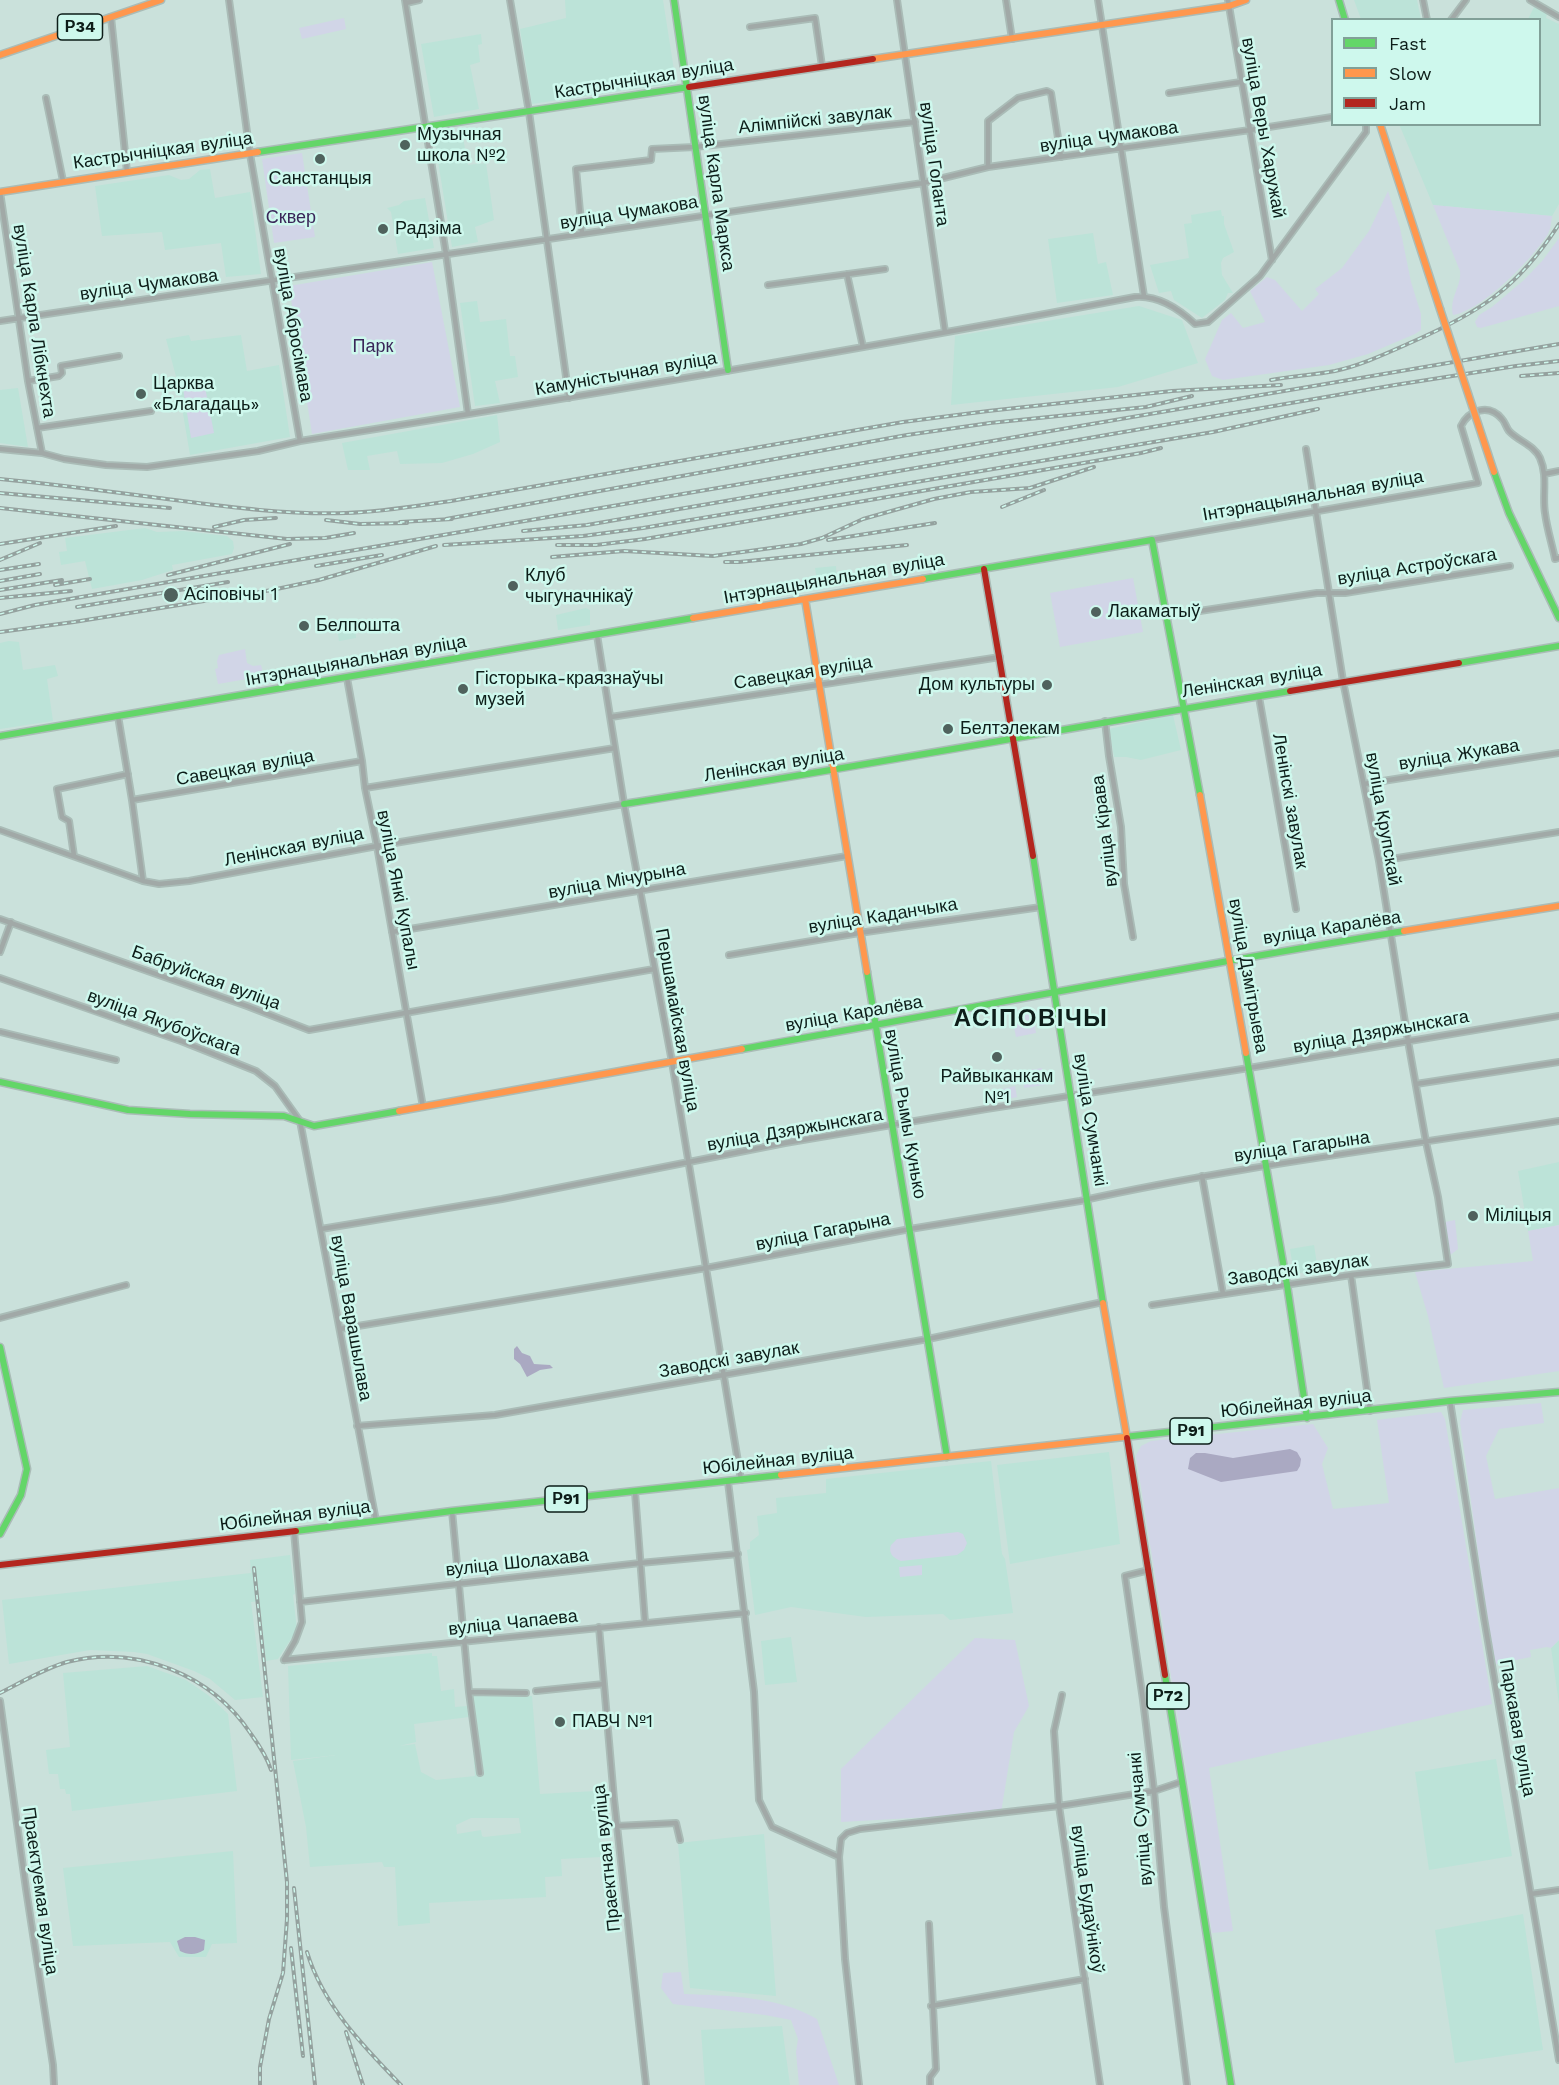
<!DOCTYPE html>
<html>
<head>
<meta charset="utf-8">
<style>
	body { margin:0 }
	#map { position:relative; width:1559px; height:2085px; overflow:hidden; background:#cae1db; font-family:"Work Sans",sans-serif }
	canvas { display:block }
	.legend { position:absolute; left:1331px; top:18px; width:210px; height:108px; box-sizing:border-box; background:#cef8ed; border:2px solid #81a098; margin:0; padding:8px 10px; list-style:none; font-size:18px; color:#0d1d19 }
	.legend li { display:flex; align-items:center; gap:12px; height:30px }
	.legend b { width:30px; border:2px solid #81a098 }
</style>
</head>
<body>
<div id="map">
<canvas width="1559" height="2085"></canvas>
<ul class="legend">
<li><b style="height:8px;background:#63d668"></b>Fast</li>
<li><b style="height:8px;background:#ff974d"></b>Slow</li>
<li><b style="height:8px;background:#b3261e"></b>Jam</li>
</ul>
</div>
<script>
const g = document.querySelector('canvas').getContext('2d');
g.lineJoin = 'round';
function paint(path, color) { g.fillStyle = color; g.fill(path, 'evenodd'); }
function trace(path, color, width, dash) { g.strokeStyle = color; g.lineWidth = width; g.lineCap = dash ? 'butt' : 'round'; g.setLineDash(dash || []); g.stroke(path); }
function write(font, color, halo, rows, align = 'center') {
  g.font = font + ' "Work Sans",sans-serif'; g.lineWidth = 5; g.setLineDash([]); g.textBaseline = 'middle'; g.strokeStyle = halo; g.fillStyle = color; for (const [text, x, y, turn = 0] of rows) {
    g.save(); g.translate(x, y); g.rotate((+turn || 0) * Math.PI / 180); g.textAlign = isNaN(turn) ? turn : align; if (halo) g.strokeText(text, 0, 0); g.fillText(text, 0, 0); g.restore();
  }
}
paint(new Path2D(`
	M565,0h98l13,83 -144,21 -12,-75 46,-11z
	M1354,0h63l4,19h-60z
	M1534,7l13,7 -1,4 13,6v180l-7,12 -119,-11 -34,-81h141v-104l-12,-1z
	M481,34l1,10 -4,1 2,17 -10,3 9,44 -45,8 -13,-73z
	M462,132l6,33 18,-2 8,57 -19,7 3,15 -26,5 -18,-110z
	M210,169l5,29 35,-6 11,82 -35,3 -5,-34 -56,7 -3,-18 -60,4 -7,-50 74,-11 12,5 8,-1 11,-9z
	M425,198l9,50 -36,6 -7,-42 -4,-4 12,-3 5,-4z
	M1221,210l1,6h2v8l10,28 -11,6 -2,5 1,12 11,18h-5l-3,7 -23,18 -28,-18 -3,-9 -12,2 -9,-28 39,-7 -5,-34 8,-1 -1,-8z
	M1093,233l5,31 8,-2 7,33 -56,8 -9,-64z
	M477,301l3,21 26,-3 4,37h5l3,21 -23,4 5,22 -25,3 -15,-103z
	M1139,306l43,14 16,43 -80,24 -167,18 4,-69z
	M189,335l2,6 50,-6 6,36 32,-6 11,72 -100,18 -12,-71 -12,-45z
	M18,388l10,59 -28,-4v-53z
	M497,415l3,27 -27,12 -31,9 -42,1 -3,-13 -30,5 3,14h-22l-6,-27z
	M145,528l12,4 26,-1 44,5 6,5 1,7 -2,6 -60,11 1,5 -31,10 -50,9 -7,-28 -24,4 -2,-13 8,-1 -2,-13z
	M836,566l1,17 -19,3 -3,-18z
	M586,608l4,2v15l-32,5 -2,-15z
	M351,624l4,1 1,13 -17,3 -2,-14z
	M9,641l10,1 4,28 32,-5 3,11 -11,3 6,42 -53,8v-86z
	M1173,715l8,35 -40,10 -15,-3h-12l-5,-28z
	M1559,1162v63l-31,6 -10,-60z
	M1314,1245l4,25 -24,4 -4,-25z
	M1109,1452l11,92 -110,20 -13,-99z
	M991,1461l11,93 3,5 8,54 -63,7 -7,-6 -77,3 -75,-10 -36,8 -8,-65 3,-1v-7l9,-7 -2,-19 20,-3 -1,-15 50,-5v-14z
	M290,1555l5,39 -2,1 4,35 -19,29 -12,2 -7,-60 -8,1 12,95 -28,3 -25,-21 -16,-8 -47,-17 -13,-2 -44,-2 -81,14 -7,-64 249,-27 -1,-13z
	M791,1637l6,45 -32,3 -4,-44z
	M1559,1640v64l-8,-56z
	M432,1653v3h5l4,35 13,-2 1,18 12,-1 2,11 -55,7 2,18 -17,4 16,-2 6,28 15,8 39,-4 -6,-81 63,1 8,98 56,-3 6,66 -41,2 1,17 -17,1 1,20 -117,6 1,20 -32,3 -3,-59h-11l-2,-5 -72,5 -4,-40 -13,-66 43,-6 -45,5 -3,-94zM471,1818h48l2,15 -37,4 -2,-1 -1,-6 -24,4 -1,-9z
	M147,1666l39,14 22,15 20,19 9,77 -165,20 -2,-17h-4l-1,-5h-5l-2,-15h-9l-3,-24 24,-3 -7,-74z
	M1496,1759l16,97 -83,14 -14,-98z
	M764,1834l12,162 -86,-8 -12,-145z
	M233,1851l4,92 -25,1 -6,13h-27l-9,-15 -97,4 -10,-78z
	M1523,1914l20,136 -88,13 -20,-133z
	M782,2026l8,59h-85l-4,-55z`), '#bce3d8');
paint(new Path2D(`
	M344,18l2,11 -44,10 -3,-11z
	M302,153l13,84 -41,6 -12,-84z
	M1388,191l12,37 11,54 10,32v16l-6,4 -47,20 -39,11 -106,15 -11,-4 -7,-17 17,-39 9,-7 12,15 22,-6 -15,-31 17,-14 8,3 27,31 17,-17 -4,-5 27,-21 27,-37z
	M1433,205l119,11c-1,6 -1,12 -4,18 -15,24 -66,77 -95,81 -4,-18 9,-29 7,-44z
	M1559,238v68l-78,22 -4,-1 -2,-5 4,-7 13,-8 32,-27 19,-20z
	M432,262l28,145 -148,27 -23,-148z
	M204,382l10,51 -23,5 -8,-50z
	M1133,578l10,54 -83,15 -10,-54z
	M245,649l2,14 6,3 8,-1 3,11 -46,8 -3,-15 3,-1 -1,-7 2,-6z
	M1032,1009l4,24 -20,4 -5,-24z
	M1042,1068l3,17 -21,3 -2,-17z
	M1015,1086l2,11 -29,6 -1,-6 7,-6z
	M1455,1220l3,29 -9,7 -4,-34z
	M1559,1225v146l-115,17 -16,-72 -13,-44 118,-11 -5,-30z
	M1541,1403l3,20 -45,6 -13,27 9,43 64,-11v152l-8,8 -4,-1 -17,3 1,7 -35,7 -8,-40 -28,-202 3,-12z
	M1441,1412l4,7 47,285 -283,64 24,163 -21,2 -76,-477 5,-10 10,-5 162,-17 15,24 -6,16 11,45 56,-6 -12,-83z
	M958,1532l5,2 4,9 -3,7 -7,5 -56,6c-8,-3 -13,-8 -10,-16l6,-6z
	M922,1565v10l-22,2 -1,-10z
	M975,1638l40,2 14,66 -15,26 -13,81 -160,9v-53z
	M681,1972l3,22c45,2 94,2 133,25l22,66h-40l-3,-33 2,-13 -7,-19 -26,-5 -92,-11 -12,-16 2,-15z`), '#d1d5e7');
paint(new Path2D(`
	M517,1346l5,7 8,3 4,8 16,1 3,3 -13,2 -13,7 -7,-13 -6,-5v-10z
	M1290,1449l7,3 4,7 -1,7 -3,5 -76,11 -33,-13 2,-11 6,-5h9l28,5z
	M185,1937h10l10,3 -1,10c-8,5 -16,5 -24,1l-3,-10z`), '#aaa9c2');
const street = new Path2D(`
	M229,0l21,154 50,287
	M405,0l41,254 22,160
	M510,0l19,112 40,286
	M897,0l48,332
	M1006,0l6,39
	M1098,0l46,296
	M1228,0l44,260
	M1423,0l4,20
	M1530,0l29,17
	M406,3l13,-3
	M111,17l16,155
	M1451,20l15,-20
	M750,27l65,-9 7,48
	M1169,93l72,-11
	M46,98l17,83
	M988,167v-46l30,-23 29,-7 4,2 10,64
	M0,192l28,189 14,72
	M582,233l-6,-64 75,-9 1,-11 43,-2 220,-25
	M847,274l16,73
	M768,285l117,-16
	M0,321l923,-138 65,-16 262,-37 82,-13
	M28,381l31,-5 3,-3 -1,-7 58,-10
	M37,428l114,-17
	M0,449l42,4 22,6 42,6 41,2 111,-16 42,-10c279,-44 558,-91 835,-144 23,-2 44,12 60,27l13,-2 52,-46 106,-144v-8
	M1544,474l15,-3
	M1152,540l326,-57 -17,-57c8,-16 28,-23 41,-7 3,3 4,8 7,12 9,10 25,14 31,27 8,18 2,37 5,55 2,16 7,31 10,46l4,-1
	M1167,616l150,-23h28l165,-27
	M597,635l27,169 48,258 69,418
	M347,678l15,83 3,27 12,58 46,261
	M1259,697l37,212
	M118,716l14,84 11,81
	M611,717l389,-60
	M1105,721l4,35 12,71 3,57 9,53
	M1364,784l195,-31
	M365,788l250,-40
	M132,800l230,-39
	M0,830l143,51 16,3 30,-3 188,-35 247,-42
	M74,856l-5,-35 -7,-4 -5,-28 71,-15
	M1379,861l180,-29
	M0,919l247,87 62,24 345,-61
	M392,932l455,-76
	M0,952l11,-30
	M729,955l130,-22 182,-26
	M0,978l181,63 75,30 19,15 25,35 76,400
	M0,1032l116,28
	M1416,1084l143,-22
	M1202,1176l21,118
	M321,1229l181,-30 283,-56 201,-34 263,-41 310,-52
	M1351,1275l19,136
	M1152,1305l199,-30 97,-11 -10,-67 -12,-55 -18,-101 -29,-180 -36,-180 -37,-232
	M0,1318l126,-33
	M340,1329l366,-61 204,-39 170,-28c157,-35 319,-54 479,-80
	M1450,1401l34,217 75,442
	M357,1426l138,-11 433,-76 175,-37
	M728,1482l26,210 5,108 13,27 67,30
	M635,1492l10,130
	M452,1511l17,181 11,81
	M1149,1570l-24,6 18,124 11,91 10,116 23,178
	M300,1602l340,-39 98,-9
	M599,1627l15,172 32,286
	M284,1660l462,-47
	M284,1660l11,-19 7,-19 -8,-91
	M536,1691l68,-7
	M469,1692l57,1
	M0,1701l26,188 27,176 1,20
	M617,1826l59,-3 4,17
	M1531,1894l28,-4
	M929,1924l7,145 -6,8v8
	M931,2006l154,-27
	M859,2085l-14,-126 -6,-102 2,-18 6,-6 13,-4 199,-23 -5,-75 8,-36
	M1100,2085l-41,-279 95,-15 27,-9`);
const fast = new Path2D(`
	M674,0c18,123 37,246 54,370
	M1339,0l6,20
	M258,152l431,-65
	M1494,472l15,41 50,105
	M923,579l229,-39 48,255
	M1459,663l100,-17
	M0,736l693,-118
	M624,804c222,-35 444,-76 666,-113
	M1033,856l70,447
	M867,972l80,485
	M742,1049c220,-39 440,-82 662,-118
	M1246,1053l41,232 20,133
	M0,1082l128,28 62,4 94,2 30,10 85,-15
	M0,1347l27,122 -6,26 -21,39
	M1124,1437l326,-36 109,-9
	M296,1531l156,-20 329,-36
	M1165,1675l66,410`);
const slow = new Path2D(`
	M0,55l161,-55
	M873,59l356,-53 17,-6
	M1380,124l60,185
	M0,192l258,-40
	M805,599l62,373
	M693,618l230,-39
	M1200,795l46,258
	M1404,931l155,-25
	M399,1111l343,-62
	M1103,1303l24,135
	M781,1475l343,-38`);
const jam = new Path2D(`
	M689,87l184,-28
	M984,569l49,287
	M1290,691l169,-28
	M1127,1438l38,237
	M0,1565l296,-34`);
trace(street, '#aabcb7', 8);
trace(fast, '#aabcb7', 9);
trace(slow, '#aabcb7', 9);
trace(jam, '#aabcb7', 9);
trace(street, '#a1a9a7', 4.5);
trace(fast, '#63d668', 6);
trace(slow, '#ff974d', 6);
trace(jam, '#b3261e', 6);
const rail = new Path2D(`
	M1521,376l38,-3
	M1271,380c21,-4 43,-5 64,-9 27,-6 52,-18 77,-29 68,-30 106,-54 147,-118
	M0,479c53,5 106,12 159,19 62,8 125,17 187,15 35,-1 70,-7 105,-12l452,-79 85,-11 184,-20 109,-6
	M0,493l170,15
	M1002,507l42,-17
	M0,508l287,31 38,-1 29,-5
	M446,519l461,-84 83,-12 156,-16 46,-11
	M326,520l34,4 47,-1
	M400,522l52,-3
	M214,527l30,-7 32,-2
	M523,531l64,-6 808,-140 121,-19 43,-5
	M828,540l107,-17
	M0,544l116,-18
	M444,545l139,-9 60,-8 570,-96 105,-23
	M557,545h39l49,-6 496,-86 20,-5
	M552,557l72,-6 89,5 88,-12 21,-6 41,-19 71,-20 37,-7 59,-4 64,-21
	M0,560l40,-17
	M725,562h14l168,-17
	M316,566l66,-11
	M0,570l39,-6
	M168,575l122,-31
	M0,581l40,-7
	M55,585l35,-6
	M0,590l62,-10
	M0,598l71,-7
	M77,607l151,-25
	M0,614l35,-9 81,-14 1443,-247
	M0,632l74,-10 198,-32 47,-10 117,-34
	M254,1568l33,314v37l-4,54 -14,46 -9,48v18
	M0,1693c22,-11 43,-24 67,-31 70,-18 145,13 184,72 8,11 16,23 20,36
	M294,1888l21,197
	M291,1948l12,108
	M307,1952c16,53 56,94 94,133
	M346,2032l17,53`);
trace(rail, '#94a19e', 4);
trace(rail, '#cef8ed', 1.5, [4.5]);
const slowBridge = new Path2D(`
	M1440,309l54,163`);
trace(slowBridge, '#aabcb7', 9, []);
trace(slowBridge, '#ff974d', 6);
for (const [x, y, r, color] of [
	[405,145,6,"#4f625d"],
	[320,159,6,"#4f625d"],
	[383,229,6,"#4f625d"],
	[141,394,6,"#4f625d"],
	[513,586,6,"#4f625d"],
	[171,595,8,"#4f625d"],
	[1096,612,6,"#4f625d"],
	[304,626,6,"#4f625d"],
	[1047,685,6,"#4f625d"],
	[463,689,6,"#4f625d"],
	[948,729,6,"#4f625d"],
	[997,1057,6,"#4f625d"],
	[1473,1216,6,"#4f625d"],
	[560,1722,6,"#4f625d"]
]) { const dot = new Path2D(); dot.arc(x, y, r, 0, 2 * Math.PI); g.fillStyle = color; g.fill(dot); trace(dot, '#cef8ed', 2); }
for (const [x, y, w] of [
	[80,27,45],
	[1191,1431,42],
	[566,1499,42],
	[1168,1696,42]
]) { const box = new Path2D(); box.roundRect(x - w / 2, y - 13, w, 26, 4.5); g.fillStyle = '#cef8ed'; g.fill(box); trace(box, '#0d1d19', 1.5); }
write('bold 16px', '#0d1d19', null, [
	["Р34",80,27],
	["Р91",1191,1431],
	["Р91",566,1499],
	["Р72",1168,1696]
]);
write('18px', '#0d1d19', '#cef8ed', [
	["Кастрычніцкая вуліца",644,79,-9],
	["Алімпійскі завулак",815,120,-6],
	["вуліца Веры Харужай",1263,128,80],
	["вуліца Чумакова",1109,137,-8],
	["Кастрычніцкая вуліца",163,151,-8],
	["вуліца Голанта",934,164,82],
	["вуліца Карла Маркса",716,183,82],
	["вуліца Чумакова",629,213,-9],
	["вуліца Чумакова",149,285,-8],
	["вуліца Карла Лібкнехта",34,321,81],
	["вуліца Абросімава",293,325,80],
	["Камуністычная вуліца",626,374,-10],
	["Інтэрнацыянальная вуліца",1313,496,-10],
	["вуліца Астроўскага",1417,567,-9],
	["Інтэрнацыянальная вуліца",834,579,-10],
	["Інтэрнацыянальная вуліца",356,661,-10],
	["Савецкая вуліца",803,673,-9],
	["Ленінская вуліца",1252,681,-9],
	["вуліца Жукава",1459,755,-9],
	["Ленінская вуліца",774,765,-9],
	["Савецкая вуліца",245,768,-10],
	["Ленінскі завулак",1290,801,80],
	["вуліца Крупскай",1383,819,80],
	["вуліца Кірава",1105,831,-97],
	["Ленінская вуліца",294,847,-11],
	["вуліца Мічурына",617,881,-10],
	["вуліца Янкі Купалы",398,890,79],
	["вуліца Каданчыка",883,916,-9],
	["вуліца Каралёва",1332,928,-9],
	["вуліца Дзмітрыева",1248,976,80],
	["Бабруйская вуліца",206,978,20],
	["вуліца Каралёва",854,1014,-10],
	["Першамайская вуліца",677,1020,80],
	["вуліца Якубоўскага",164,1023,20],
	["вуліца Дзяржынскага",1381,1032,-10],
	["вуліца Рымы Кунько",905,1114,80],
	["вуліца Сумчанкі",1090,1120,81],
	["вуліца Дзяржынскага",795,1130,-10],
	["вуліца Гагарына",1302,1147,-8],
	["вуліца Гагарына",823,1232,-11],
	["Заводскі завулак",1298,1270,-8],
	["вуліца Варашылава",351,1318,80],
	["Заводскі завулак",729,1360,-10],
	["Юбілейная вуліца",1296,1404,-6],
	["Юбілейная вуліца",778,1461,-6],
	["Юбілейная вуліца",295,1516,-7],
	["вуліца Шолахава",517,1563,-6],
	["вуліца Чапаева",513,1623,-6],
	["Паркавая вуліца",1517,1728,80],
	["вуліца Сумчанкі",1141,1819,-95],
	["Праектная вуліца",607,1858,-96],
	["Праектуемая вуліца",40,1891,82],
	["вуліца Будаўнікоў",1087,1899,82]
]);
write('18px', '#0d1d19', '#cef8ed', [
	["Музычная",417,135],
	["школа №2",417,156],
	["Санстанцыя",320,179,"center"],
	["Радзіма",395,229],
	["Царква",153,384],
	["«Благадаць»",153,405],
	["Клуб",525,576],
	["чыгуначнікаў",525,597],
	["Асіповічы 1",184,595],
	["Лакаматыў",1108,612],
	["Белпошта",316,626],
	["Гісторыка-краязнаўчы",475,679],
	["музей",475,700],
	["Дом культуры",1035,685,"right"],
	["Белтэлекам",960,729],
	["Райвыканкам",997,1077,"center"],
	["№1",997,1098,"center"],
	["Міліцыя",1485,1216],
	["ПАВЧ №1",572,1722]
], 'left');
write('18px', '#3a2659', '#cef8ed', [
	["Сквер",291,218],
	["Парк",373,347]
]);
g.letterSpacing = '1.5px';
write('bold 24px', '#0d1d19', '#cef8ed', [
	["АСІПОВІЧЫ",1031,1019]
]);
g.letterSpacing = '0px';
</script>
</body>
</html>
